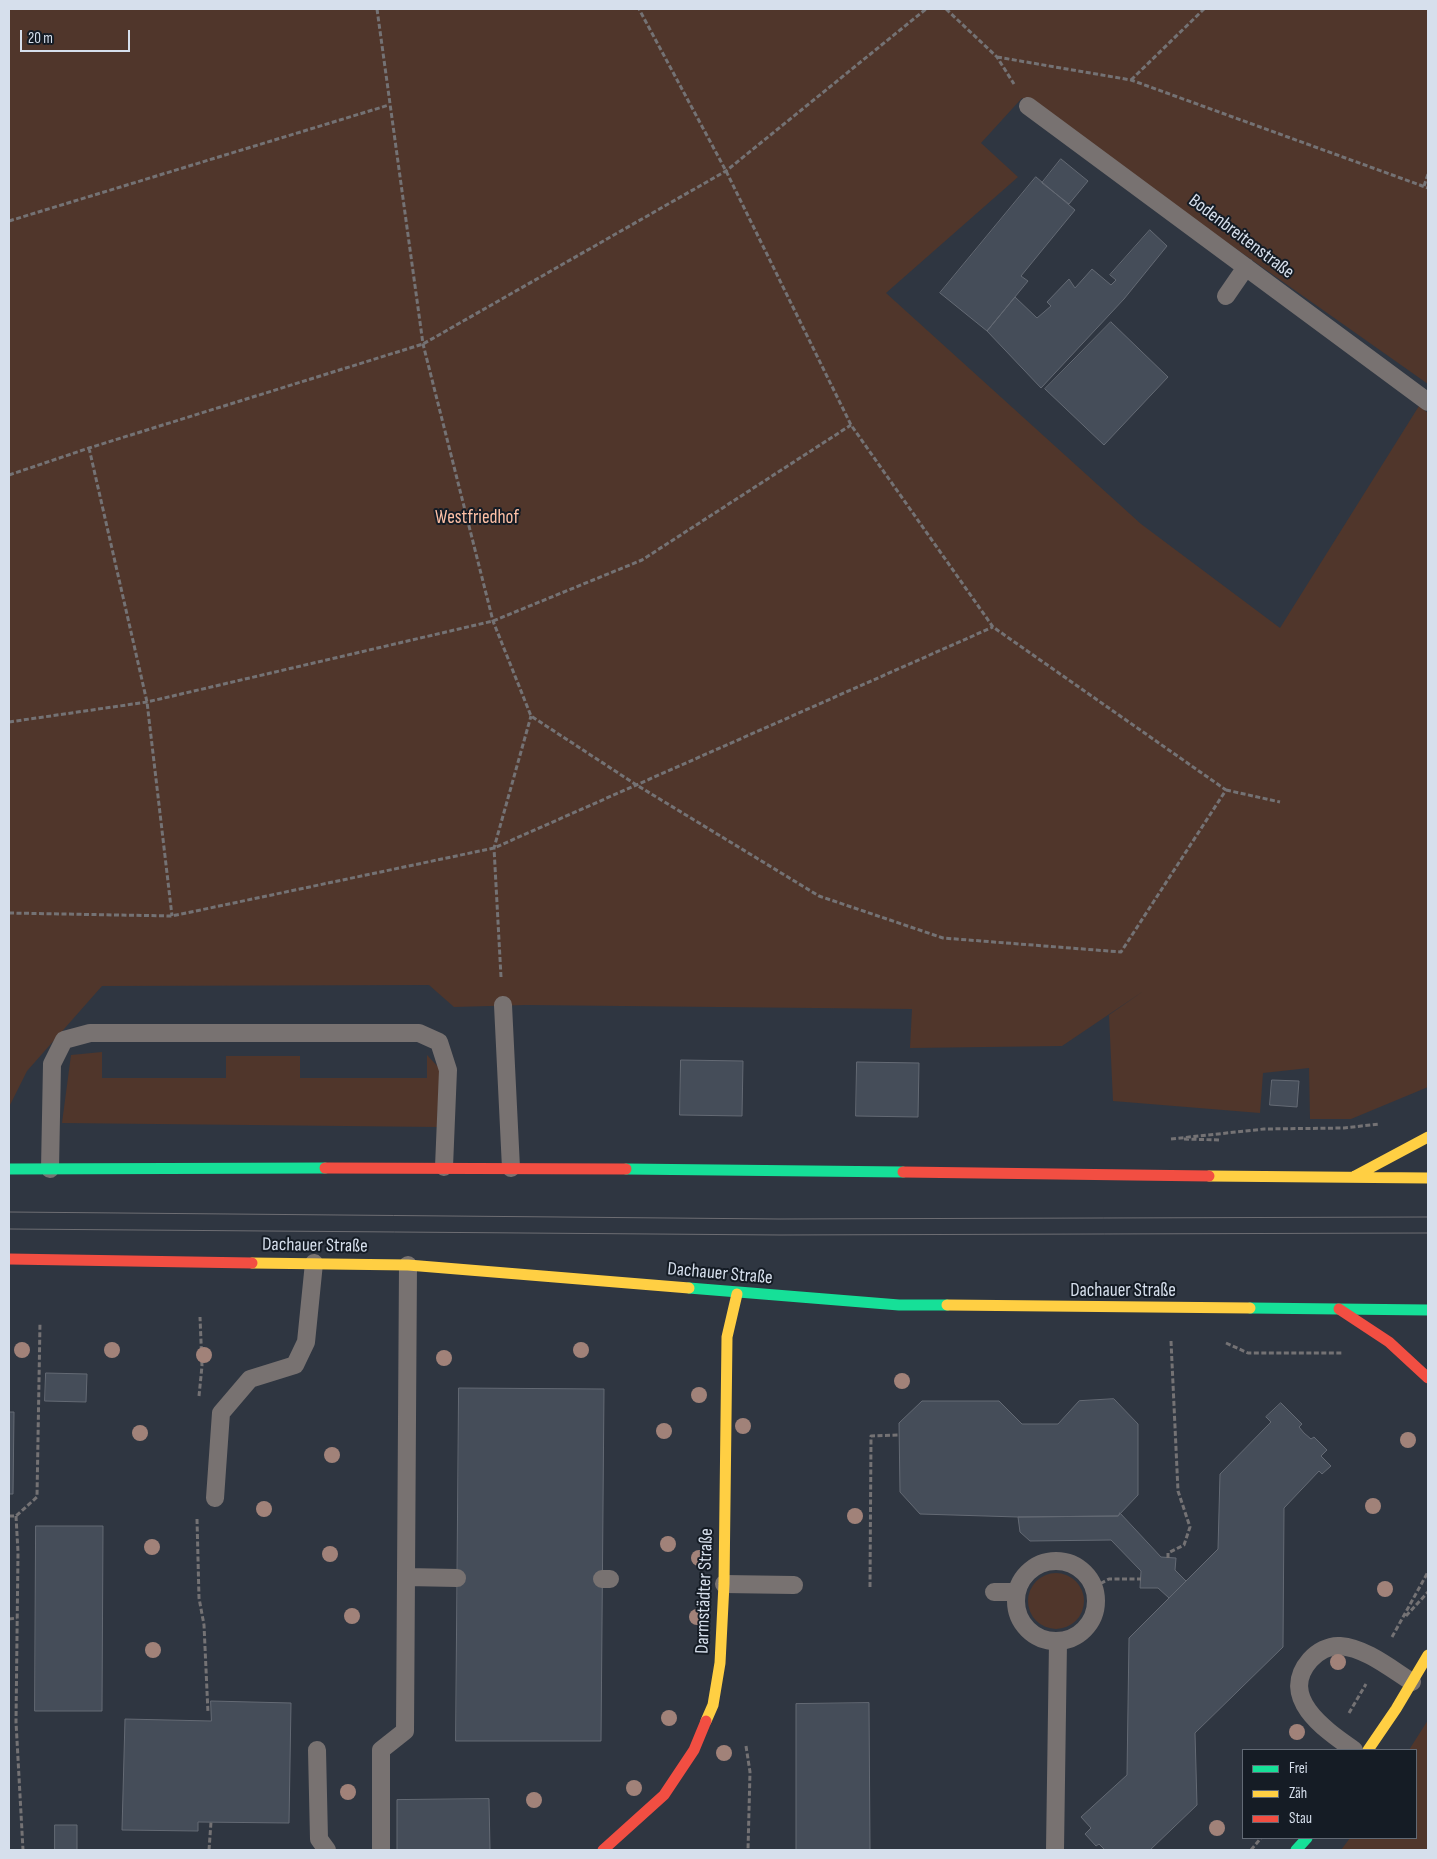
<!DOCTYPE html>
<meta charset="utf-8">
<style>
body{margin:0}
#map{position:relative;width:1437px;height:1859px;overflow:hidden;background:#2f3641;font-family:"Sofia Sans Condensed",sans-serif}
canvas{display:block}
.frame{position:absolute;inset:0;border:10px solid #d6dfec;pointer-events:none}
.legend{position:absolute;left:1242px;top:1749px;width:175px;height:90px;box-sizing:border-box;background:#151c25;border:1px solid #626a75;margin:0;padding:6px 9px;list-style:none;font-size:15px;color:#d6dfec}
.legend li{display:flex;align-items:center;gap:10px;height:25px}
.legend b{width:25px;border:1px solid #626a75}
.scale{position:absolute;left:20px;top:30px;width:110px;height:22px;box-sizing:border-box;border:2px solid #d6dfec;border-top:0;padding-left:6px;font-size:15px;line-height:18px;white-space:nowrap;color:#d6dfec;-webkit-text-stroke:4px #151c25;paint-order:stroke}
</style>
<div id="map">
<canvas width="1437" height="1859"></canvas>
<div class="frame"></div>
<ul class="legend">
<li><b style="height:6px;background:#16e098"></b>Frei</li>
<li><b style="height:6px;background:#ffcf43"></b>Zäh</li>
<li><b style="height:6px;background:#f24e42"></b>Stau</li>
</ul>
<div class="scale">20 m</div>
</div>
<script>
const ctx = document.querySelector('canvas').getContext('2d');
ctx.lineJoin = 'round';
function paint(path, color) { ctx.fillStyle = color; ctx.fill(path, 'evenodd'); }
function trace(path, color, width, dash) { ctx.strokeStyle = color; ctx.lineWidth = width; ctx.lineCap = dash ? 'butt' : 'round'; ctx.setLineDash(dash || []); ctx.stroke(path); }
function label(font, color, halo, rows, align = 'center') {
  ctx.font = font + ' "Sofia Sans Condensed",sans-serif'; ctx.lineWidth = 4; ctx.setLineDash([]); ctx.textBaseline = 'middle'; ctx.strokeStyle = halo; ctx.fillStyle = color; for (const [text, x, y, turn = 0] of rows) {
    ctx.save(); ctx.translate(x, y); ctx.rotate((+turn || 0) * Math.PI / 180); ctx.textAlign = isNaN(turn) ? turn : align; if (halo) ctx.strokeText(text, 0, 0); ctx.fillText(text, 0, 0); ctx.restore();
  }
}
const green = new Path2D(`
 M9 9H1428V384L1022 98 981 143 1018 177 886 293 1141 524 1280 628 1419 406 1428 413V1087L1351 1119H1310L1309 1068 1263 1073 1260 1113 1113 1101 1109 1015 1145 990 1062 1046 910 1048 912 1009 526 1005 454 1007 429 985 102 986 27 1071 9 1107Z
 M102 1052V1078H226V1056H300V1078H427V1055L440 1069 437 1127 62 1123 71 1055Z
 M1028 1601a28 28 0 1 1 56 0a28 28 0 1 1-56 0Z
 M1428 1720V1850H1341L1350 1838H1416V1750H1409Z`);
const building = new Path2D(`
 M1061 159 1088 181 1069 204 1042 183Z
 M1036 177 1075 210 1021 276 1028 281 987 331 940 293Z
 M1150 230 1167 246 1124 299 1041 388 987 331 1015 297 1037 318 1051 306 1047 302 1069 279 1075 288 1092 269 1111 285 1116 280 1110 275Z
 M1111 322 1168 377 1104 445 1045 389Z
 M681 1060 743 1061 742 1116 680 1115Z
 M857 1062 919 1063 918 1117 856 1116Z
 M1272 1080 1299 1081 1297 1107 1270 1105Z
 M46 1373 87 1374 86 1402 45 1401Z
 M459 1388 604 1389 601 1741H456Z
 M1114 1399 1138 1424V1495L1118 1516 1018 1517 920 1514 900 1492 899 1423 922 1401H999L1022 1424H1058L1079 1401Z
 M1281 1403 1302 1424 1299 1427 1304 1433 1311 1439 1314 1437 1327 1450 1321 1456 1331 1466 1322 1474 1319 1471 1284 1508 1283 1647 1195 1733 1197 1805 1150 1850H1105L1099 1844 1096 1846 1085 1834 1091 1828 1081 1817 1127 1775 1129 1638 1218 1549 1220 1474 1271 1422 1266 1417Z
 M9 1412H14L13 1494H9Z
 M1120 1513 1161 1557 1176 1558 1175 1570 1186 1581 1169 1598 1158 1588H1140L1141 1571 1111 1540 1030 1541 1020 1532 1018 1517 1118 1516Z
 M36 1526H103L102 1711H35Z
 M211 1701 291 1703 289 1823 198 1822V1831L122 1830 125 1719 211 1721Z
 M869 1703 870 1850H796V1704Z
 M489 1799 490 1850H397V1800Z
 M55 1825H77V1850H55Z`);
const path = new Path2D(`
 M377 9 423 344 493 621 531 716 635 784 819 896 943 938 1121 952 1226 790 993 627 851 425 726 171 639 9
 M946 9 997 57 1014 84
 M997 57 1131 80 1428 188
 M1131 80 1204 9
 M1424 186 1428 174
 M9 221 389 105
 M89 448 147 702 172 916
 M9 475 89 448 423 344 726 171 926 9
 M9 722 147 702 493 621 642 560 851 425
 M1226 790 1280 802
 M9 913 172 916 494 848 993 627
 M501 977 494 848 531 716
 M1171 1139 1264 1129 1344 1128 1379 1124
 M1184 1139 1220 1140
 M1226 1343 1248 1353H1343
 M199 1396 202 1366 200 1317
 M9 1516H16L37 1497 40 1323
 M16 1516 18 1552 16 1722 23 1850
 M197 1519 199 1598 204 1625 208 1713
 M1168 1558V1553L1184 1545 1190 1527 1178 1491 1171 1341
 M870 1587 871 1436 899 1435
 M1094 1587 1109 1579H1141
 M1406 1616 1428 1592
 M9 1619 17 1618
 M1392 1637 1428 1572
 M1349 1713 1366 1684
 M746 1746 750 1772 748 1850
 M209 1850 211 1822
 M1251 1850 1261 1838`);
const lane = new Path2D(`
 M1028 106 1428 402
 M1226 296 1246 267
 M503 1005 511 1168
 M50 1169 52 1064 64 1040 90 1033H419L439 1042 448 1070 444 1167
 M215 1498 221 1413 250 1379 295 1365 306 1342 314 1263
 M1016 1601a40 40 0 1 1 80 0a40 40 0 1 1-80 0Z
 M407 1577 457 1578
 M602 1579H610
 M724 1584 794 1585
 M994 1592H1016
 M317 1750 319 1839 327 1850
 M1354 1750C1327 1731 1277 1698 1310 1660 1317 1652 1329 1645 1340 1646 1366 1648 1391 1669 1412 1682
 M381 1850V1750L405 1731 408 1265
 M1055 1850 1058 1642`);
const fast = new Path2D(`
 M9 1169 325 1168
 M626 1169 903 1172
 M689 1288 899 1305H947
 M1250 1308 1428 1310
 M1296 1850 1307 1838`);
const slow = new Path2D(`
 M1209 1176 1428 1178
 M1355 1176 1428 1137
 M252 1263 408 1265 689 1288
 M947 1305 1250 1308
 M706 1721 713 1705 720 1663 724 1584 727 1337 737 1294
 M1368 1750 1396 1709 1428 1655`);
const jam = new Path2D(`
 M325 1168 626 1169
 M903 1172 1209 1176
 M9 1259 252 1263
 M1339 1309 1389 1342 1428 1378
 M603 1850 664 1795 694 1750 706 1721`);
const tram = new Path2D(`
 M9 1212 778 1219 1428 1217
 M9 1229 780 1235 1428 1233`);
const trees = [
 [22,1350],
 [112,1350],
 [581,1350],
 [204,1355],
 [444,1358],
 [902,1381],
 [699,1395],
 [743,1426],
 [664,1431],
 [140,1433],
 [1408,1440],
 [332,1455],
 [1373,1506],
 [264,1509],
 [855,1516],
 [668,1544],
 [152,1547],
 [330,1554],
 [699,1558],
 [1385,1589],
 [352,1616],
 [697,1617],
 [153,1650],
 [1338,1662],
 [669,1718],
 [1297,1732],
 [724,1753],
 [634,1788],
 [348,1792],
 [534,1800],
 [1217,1828]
];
const streetNames = [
 ["Bodenbreitenstraße",1241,237,37],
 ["Dachauer Straße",315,1246,1],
 ["Dachauer Straße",720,1274,5],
 ["Dachauer Straße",1123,1291],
 ["Darmstädter Straße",705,1591,-88]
];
const parkNames = [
 ["Westfriedhof",477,518]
];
paint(green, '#50362b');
paint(building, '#454d59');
trace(building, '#646a74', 1);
trace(path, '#747274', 3, [5, 2.5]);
trace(lane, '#787271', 18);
trace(fast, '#16e098', 11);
trace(slow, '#ffcf43', 11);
trace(jam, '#f24e42', 11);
trace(tram, '#6e6e73', 1);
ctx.fillStyle = '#a18279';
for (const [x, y] of trees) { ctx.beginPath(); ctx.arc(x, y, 8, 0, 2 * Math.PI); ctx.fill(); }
label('19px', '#d6dfec', '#151c25', streetNames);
label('19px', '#ffc1a6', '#151c25', parkNames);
</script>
